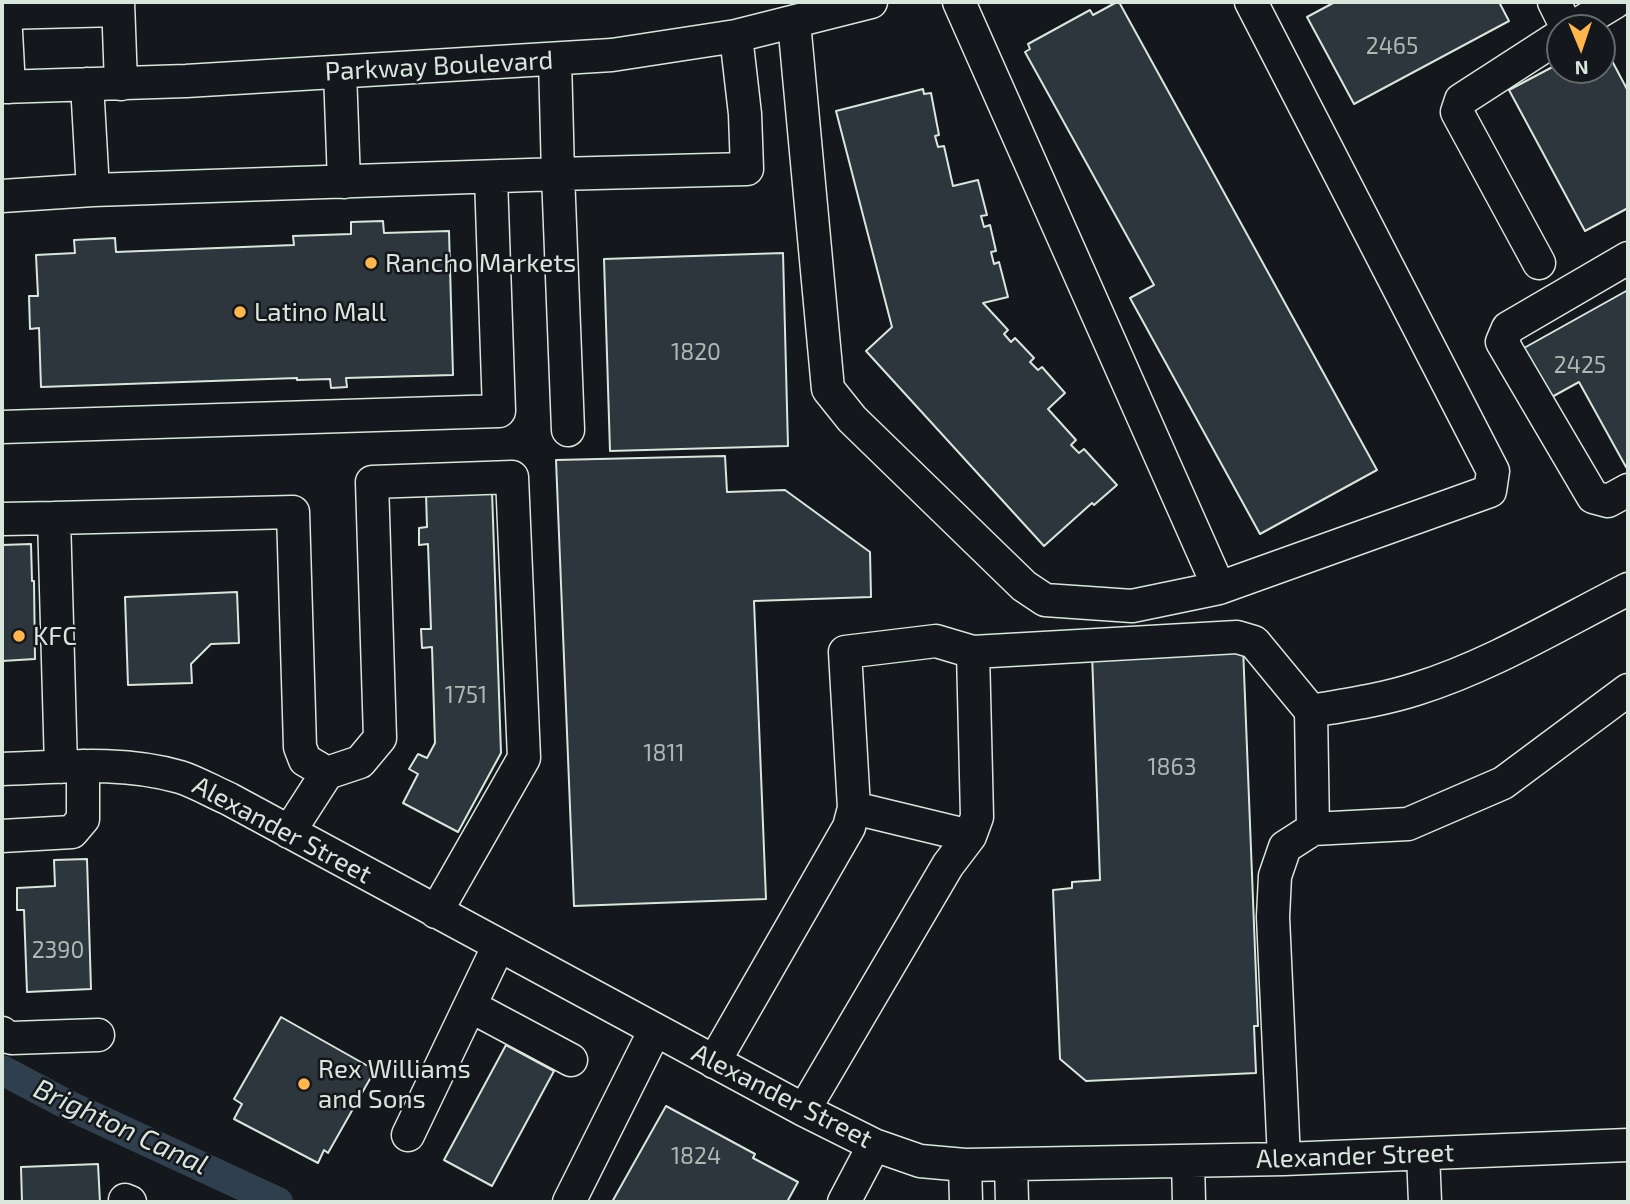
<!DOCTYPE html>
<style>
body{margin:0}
#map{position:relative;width:1630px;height:1204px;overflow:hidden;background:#14181c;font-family:"Exo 2",sans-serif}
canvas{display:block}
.frame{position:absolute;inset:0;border:4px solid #d8e6dc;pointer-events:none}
.north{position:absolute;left:1546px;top:14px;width:70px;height:70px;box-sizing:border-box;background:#14181c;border:2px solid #626a69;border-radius:50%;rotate:178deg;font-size:19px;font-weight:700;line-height:28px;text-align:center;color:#d8e6dc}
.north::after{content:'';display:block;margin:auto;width:24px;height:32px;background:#ffb74d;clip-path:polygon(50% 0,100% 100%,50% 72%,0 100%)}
</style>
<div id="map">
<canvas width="1630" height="1204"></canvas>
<div class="frame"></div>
<div class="north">N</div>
</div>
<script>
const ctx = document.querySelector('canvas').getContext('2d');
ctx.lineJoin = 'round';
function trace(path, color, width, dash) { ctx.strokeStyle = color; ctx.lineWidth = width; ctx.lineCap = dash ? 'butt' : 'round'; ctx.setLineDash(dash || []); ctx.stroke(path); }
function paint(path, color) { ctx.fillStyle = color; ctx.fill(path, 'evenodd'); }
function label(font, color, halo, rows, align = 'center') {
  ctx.font = font + ' "Exo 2",sans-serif'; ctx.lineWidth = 5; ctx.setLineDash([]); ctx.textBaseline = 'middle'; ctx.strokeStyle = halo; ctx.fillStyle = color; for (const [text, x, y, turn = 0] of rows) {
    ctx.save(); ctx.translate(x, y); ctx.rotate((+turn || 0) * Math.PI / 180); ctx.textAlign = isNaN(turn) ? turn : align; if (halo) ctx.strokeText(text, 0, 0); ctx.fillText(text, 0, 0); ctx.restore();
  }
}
const canal = new Path2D(`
 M2 1070 68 1105 278 1202`);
const building = new Path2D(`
 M1117 2H1119L1377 470 1260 534 1130 298 1154 285 1025 52 1030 49 1028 44 1090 10 1093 15Z
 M1335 2H1499L1509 21 1354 104 1307 17Z
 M1602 42 1628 91V208L1585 231 1509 90 1560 63V70H1602Z
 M923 89 924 94 931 93 939 135 935 136 938 147 944 146 953 186 978 180 987 215 981 216 984 227 990 225 996 251 991 252 994 264 999 262 1008 297 983 303 1008 330 1004 334 1011 342 1015 338 1034 358 1030 362 1038 370 1042 367 1065 393 1048 409 1076 440 1071 445 1079 453 1084 449 1117 485 1094 505 1092 503 1044 546 866 351 892 327 836 111Z
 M383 221 384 233 449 231 453 375 346 378 347 387 331 388 330 379 297 380V378L41 387 39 328 30 329 29 296H38L36 255 75 253 74 240 115 238 116 252 294 245 293 236 351 234V222Z
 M783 253 788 446 610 451 604 259Z
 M1628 290V466L1626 467 1579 382 1550 398 1524 348Z
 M725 456 727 492 785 490 870 552 871 597 754 601 766 899 574 906 556 460Z
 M492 491 501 753 458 832 403 803 418 774 409 769 418 754 427 758 435 743 432 647 422 648 421 629H431L428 544 419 545V528L427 527 426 493Z
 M31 544 32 581H34L35 659 2 661V545Z
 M237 592 239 643 211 644 191 664 192 683 128 685 125 597Z
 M1243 647 1258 1026H1254L1256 1073 1086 1081 1060 1059 1053 890 1072 888V882L1100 880 1092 653Z
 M87 859 91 989 27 992 24 910H17V888L55 886 54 860Z
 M281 1017 375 1070 328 1153 324 1150 318 1163 234 1119 242 1104 234 1099Z
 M506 1045 554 1071 492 1186 444 1160Z
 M666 1106 755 1154 753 1158 798 1182 787 1202H612Z
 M98 1164 100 1202H22L21 1167Z`);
const minor = new Path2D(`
 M118 2 121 84
 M959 2 1219 588
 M1554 2 1567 28
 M2 13 118 10
 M5 13 9 87
 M794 22 828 389 852 419 1024 586 1045 600 1132 606 1219 588 1490 491 1493 471 1251 2
 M1572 28 1615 2
 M340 72 344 182
 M87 84 93 190 558 174 555 60
 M2 87 186 81 612 55 736 36 871 2
 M2 196 93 190
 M1628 258 1508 328 1502 342 1593 497 1608 501 1628 490
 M1539 263 1457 112 1461 100 1560 36
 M2 427 499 411 491 178
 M568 430 558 174 747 169 745 114 736 36
 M54 518 293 512 300 747 305 760 327 773
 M2 519 54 518 61 767
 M1311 711 1313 829 1408 824 1503 783 1628 690
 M2 769C60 767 123 760 180 777 196 782 213 792 229 799L804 1110 874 1145 920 1161 965 1165 1284 1159 1628 1145
 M854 808 970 836
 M289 832 327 773 360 762 380 738 372 482 512 477 524 758 436 912
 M2 836 72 832 83 819V766
 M470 1006 571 1060
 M2 1033 4 1036 12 1038 98 1035
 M714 1062 849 827 854 808 845 652 936 641 973 652
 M804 1110 948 865 970 836 977 817 973 652 1237 637 1254 642 1311 711C1346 705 1382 700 1416 689 1490 666 1559 624 1628 589
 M408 1135 499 945
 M1423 1154 1425 1202
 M1284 1159 1273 917 1275 876 1285 847 1313 829
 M1188 1161 1189 1202
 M965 1165 966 1202
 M1011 1165 1012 1202
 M125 1202V1200L130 1202
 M569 1202 655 1030
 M844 1202 874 1145`);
const markers = [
 [371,263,7,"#ffb74d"],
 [240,312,7,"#ffb74d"],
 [19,636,7,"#ffb74d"],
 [304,1084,7,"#ffb74d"]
];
const numberNames = [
 ["2465",1392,46],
 ["1820",696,352],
 ["2425",1580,365],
 ["1751",466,695],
 ["1811",664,753],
 ["1863",1172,767],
 ["2390",58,950],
 ["1824",696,1156]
];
const streetNames = [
 ["Parkway Boulevard",439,66,-3],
 ["Alexander Street",282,830,28],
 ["Alexander Street",782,1096,27],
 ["Alexander Street",1355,1156,-2]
];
const poiNames = [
 ["Rancho Markets",385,263],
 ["Latino Mall",254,312],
 ["KFC",33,636],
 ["Rex Williams",318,1069],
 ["and Sons",318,1099]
];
const waterNames = [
 ["Brighton Canal",121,1127,25]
];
trace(canal, '#2f3f4d', 30);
paint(building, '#2c363c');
trace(building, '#d8e6dc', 2);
trace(minor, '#d8e6dc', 35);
trace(minor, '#14181c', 32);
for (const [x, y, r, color] of markers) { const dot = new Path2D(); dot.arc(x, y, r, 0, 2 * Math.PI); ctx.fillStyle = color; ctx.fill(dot); trace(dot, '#14181c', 2.5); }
label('23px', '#adbab4', null, numberNames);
label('26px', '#d8e6dc', '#14181c', streetNames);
label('26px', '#d8e6dc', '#14181c', poiNames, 'left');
label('italic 28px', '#d8e6dc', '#14181c', waterNames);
</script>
